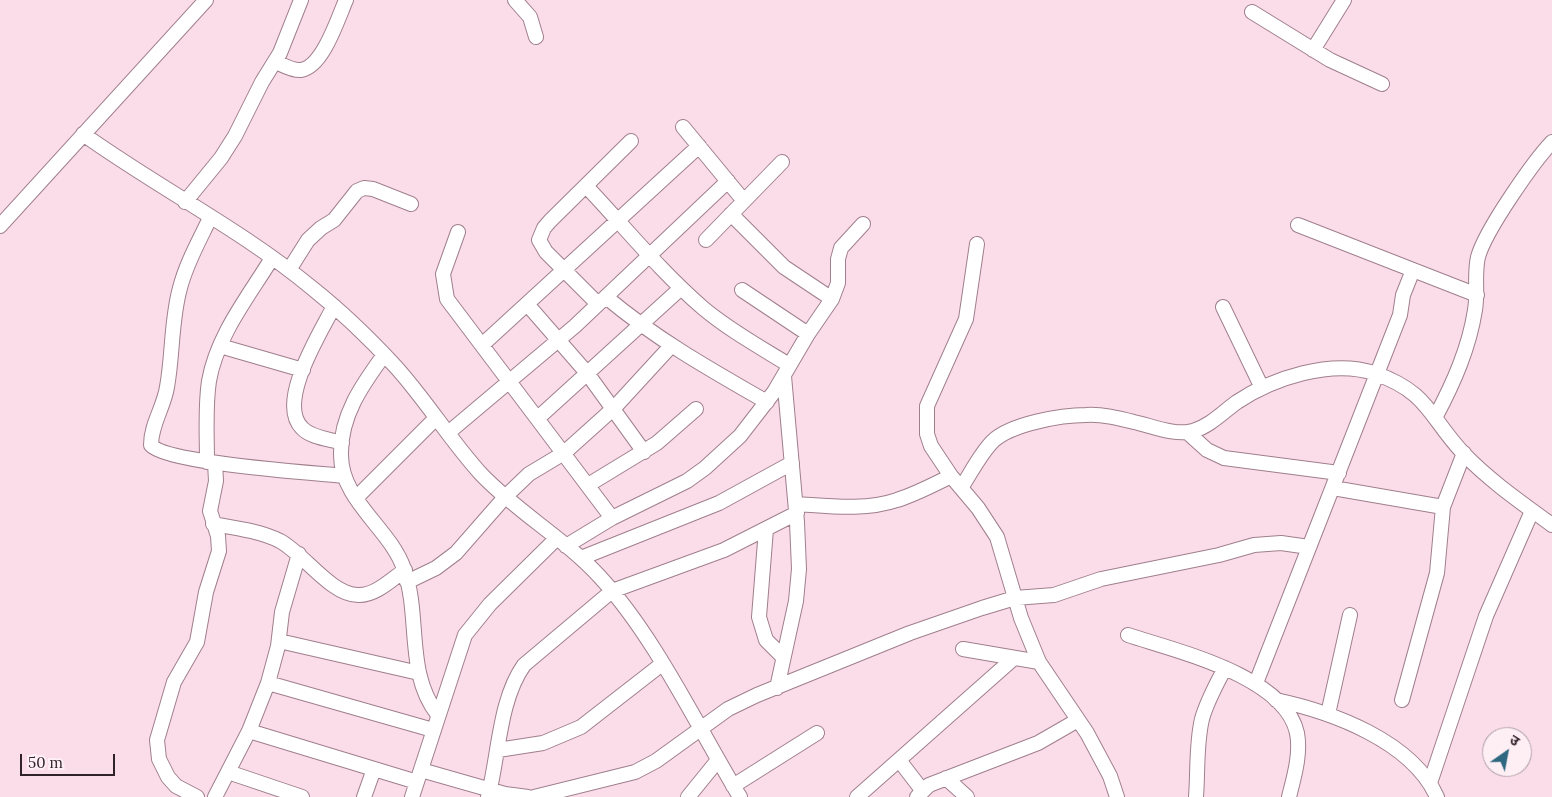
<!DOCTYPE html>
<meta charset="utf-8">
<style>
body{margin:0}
#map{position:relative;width:1552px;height:797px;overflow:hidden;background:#fbdde9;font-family:Lora,"Noto Sans Devanagari",serif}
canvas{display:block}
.north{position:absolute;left:1482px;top:727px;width:50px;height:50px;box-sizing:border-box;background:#feeff5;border:1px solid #ab9da3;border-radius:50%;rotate:33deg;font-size:14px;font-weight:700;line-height:20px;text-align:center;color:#2f2228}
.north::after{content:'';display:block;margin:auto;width:18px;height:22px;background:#2e6780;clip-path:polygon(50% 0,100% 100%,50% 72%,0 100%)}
.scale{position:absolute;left:20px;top:754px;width:95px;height:22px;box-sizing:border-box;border:2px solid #2f2228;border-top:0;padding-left:6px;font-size:15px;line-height:18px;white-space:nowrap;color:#2f2228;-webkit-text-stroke:4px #feeff5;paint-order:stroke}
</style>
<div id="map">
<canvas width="1552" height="797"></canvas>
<div class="north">उ</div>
<div class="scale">50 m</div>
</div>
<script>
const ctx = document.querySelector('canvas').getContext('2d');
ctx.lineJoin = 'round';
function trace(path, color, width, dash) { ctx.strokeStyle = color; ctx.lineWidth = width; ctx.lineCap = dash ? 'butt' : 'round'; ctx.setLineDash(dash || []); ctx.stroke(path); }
const minor = new Path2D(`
 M515 0 530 17 536 37
 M1252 12 1330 60 1382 84
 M1313 50 1344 0
 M276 62C283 65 293 71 301 70 323 67 338 18 346 0
 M683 127 744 201
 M83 134C157 187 242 230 312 288 341 311 369 338 395 366 426 400 450 440 481 474 517 512 564 538 600 577 656 638 697 726 740 797
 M586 186C624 226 660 271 703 308 729 330 760 347 789 365
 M185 202 221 158 235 136 262 82 280 53 301 0
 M731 214 784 267 832 299
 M210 218C199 241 186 264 180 288 171 320 173 354 167 387 164 407 151 424 151 445 165 463 314 473 344 476
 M1298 225 1477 295
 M0 226 206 0
 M458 232 443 274 447 299 612 518
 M706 240 782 162
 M977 244 966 319 927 406V434L931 446 951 476 978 508 997 537 1021 618 1039 662 1087 733 1110 776 1117 797
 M289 270 308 240 321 228 334 220 357 191 364 188 373 189 411 204
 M742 290 808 334
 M606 297C656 339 711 370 767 402
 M527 304 587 373 644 452
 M598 304 546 252 539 240 544 228 550 221 631 141
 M334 306C321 332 276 402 302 428 311 438 330 439 342 443
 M1223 307 1262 388
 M482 345 699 146
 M220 346 303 370
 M384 355C362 385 340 416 341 455 341 501 390 528 404 569 421 617 405 673 438 715
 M1436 416C1454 382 1469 348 1475 310 1478 292 1474 274 1478 257 1485 231 1533 162 1552 142
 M538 418 681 288
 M1187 432 1207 450 1224 458 1339 473
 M448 433 575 326 728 181
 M207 462C207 435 205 407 209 381 217 335 249 296 272 258
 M588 485 657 443 696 409
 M961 488C971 473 980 454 993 441 1011 424 1061 415 1086 415 1102 414 1118 418 1134 422 1152 426 1175 436 1193 431 1210 426 1223 412 1237 402 1273 378 1331 359 1374 373 1429 392 1429 417 1464 454 1490 481 1522 503 1552 525
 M1333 488 1443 507
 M356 498 436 418
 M796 504C829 506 865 511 897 500 916 494 933 485 951 476
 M213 524C236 528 260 531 280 541 304 554 331 595 358 595 375 596 392 579 405 570
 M766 529 759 617 766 640 783 657
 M566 546 612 518 687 481 705 468 740 436 774 392 808 334 832 299 838 283V259L841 248 863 224
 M581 558 719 503 792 463
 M407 582 436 568 456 553 505 497 529 474 564 453 614 408 671 346
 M1128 635C1176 651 1285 676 1297 733 1301 754 1294 777 1289 797
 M279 641 419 673
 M963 649 1039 662
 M268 683 433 730
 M1256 683 1400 315 1403 295 1413 270
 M777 688 796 601 799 569 797 522 784 376
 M1276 700C1332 712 1412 741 1437 797
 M1402 700 1437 573 1443 507 1464 453
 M1328 714 1350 615
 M249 731 417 782
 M498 750 543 743 581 727 662 664
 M899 760 922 790
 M421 770 505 794 528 797
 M228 772 302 797
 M946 778 967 797
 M1430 783 1486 616 1532 511
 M733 786 817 733
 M197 797 176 786 168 777 159 759 157 740 174 682 197 642 206 592 219 551 218 536 210 511 216 481 215 463
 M215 797 249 731 268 683 278 646 282 612 299 554
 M364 797 374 769
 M412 797 465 635 490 604 557 538
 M488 797C499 755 499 700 524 665L612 591 724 550 797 513
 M534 797 635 772 656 761 728 709 757 695 910 633 982 608 1015 598 1054 595 1101 579 1219 555 1254 545 1281 543 1309 547
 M688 797 718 760
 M857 797 1014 658
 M917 797 929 785 1038 743 1078 720
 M1196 797C1198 771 1196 744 1202 719 1207 701 1216 685 1225 668`);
trace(minor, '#a07f8d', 16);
trace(minor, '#fff', 14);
</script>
